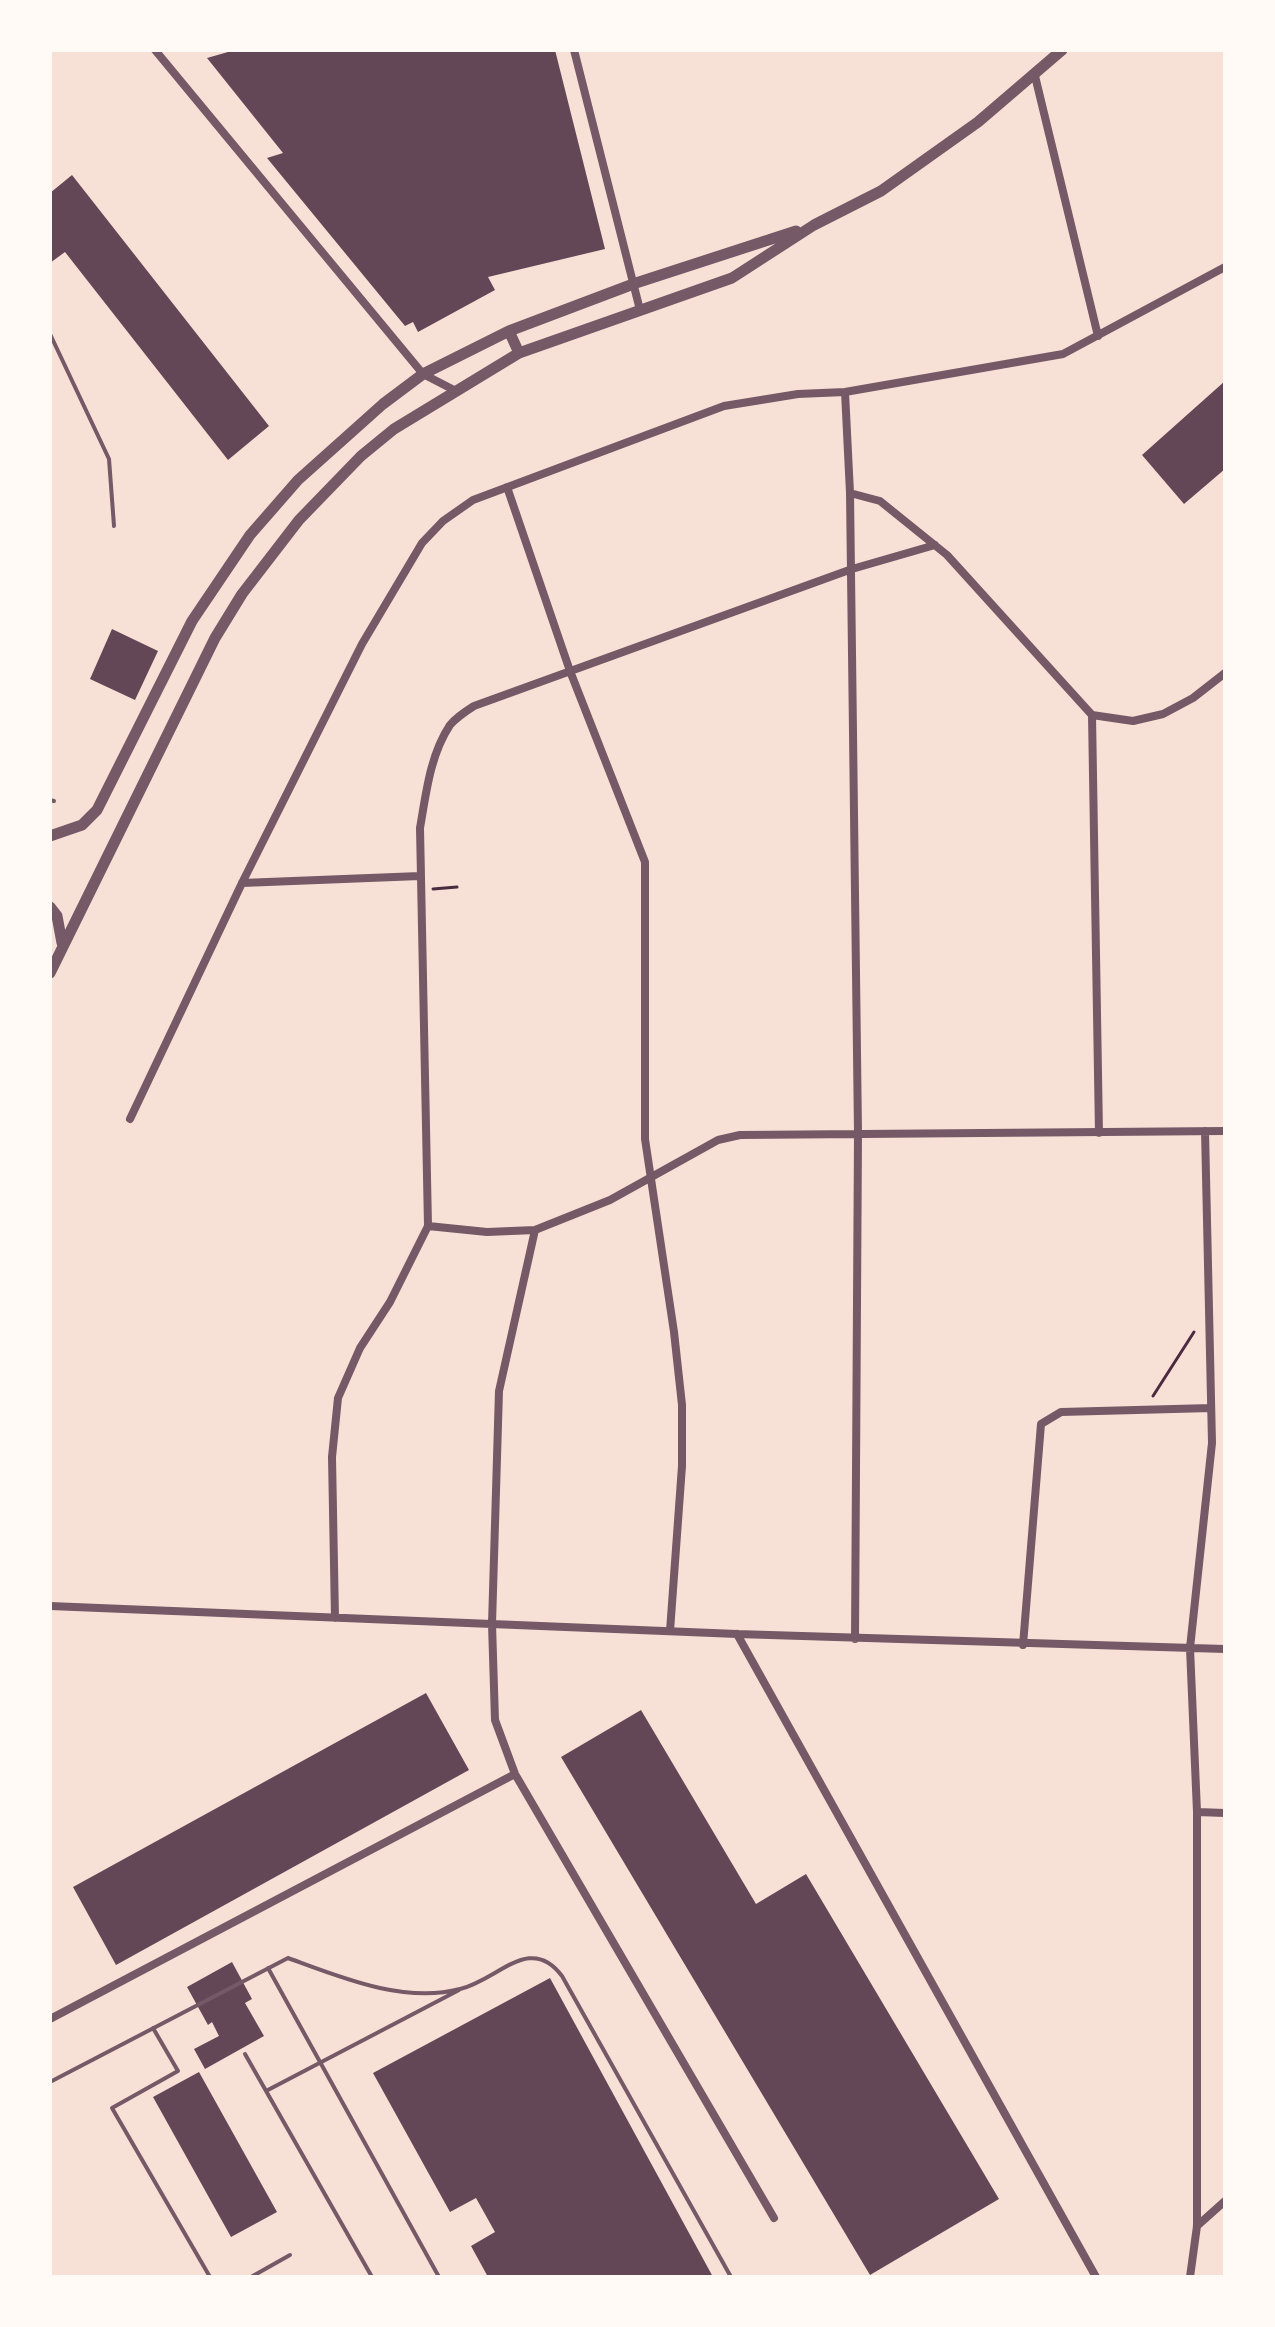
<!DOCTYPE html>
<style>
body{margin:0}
#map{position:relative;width:1275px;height:2327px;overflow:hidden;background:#f7e1d7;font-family:Montserrat,sans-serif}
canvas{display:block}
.frame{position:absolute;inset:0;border:52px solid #fffaf5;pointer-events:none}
</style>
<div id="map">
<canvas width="1275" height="2327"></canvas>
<div class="frame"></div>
</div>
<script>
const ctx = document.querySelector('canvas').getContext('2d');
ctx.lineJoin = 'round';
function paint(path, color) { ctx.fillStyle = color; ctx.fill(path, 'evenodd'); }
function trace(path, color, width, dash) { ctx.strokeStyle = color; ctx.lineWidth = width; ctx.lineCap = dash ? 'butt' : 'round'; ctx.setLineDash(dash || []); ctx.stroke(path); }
const building = new Path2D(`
 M235 50H555L605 249 488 277 495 290 418 332 413 322 405 326 267 158 283 153 207 58Z
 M72 175 269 426 228 460 65 252 50 263V193Z
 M1225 381V469L1184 504 1142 455Z
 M112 629 158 651 135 700 90 679Z
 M426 1693 469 1770 116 1965 73 1887Z
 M641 1710 756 1904 806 1874 999 2199 870 2275 561 1757Z
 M232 1962 252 1999 245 2003 264 2036 205 2069 194 2049 219 2036 212 2022 208 2025 187 1987Z
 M550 1978 713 2277H488L471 2246 495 2232 476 2198 450 2212 373 2073Z
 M199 2072 277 2212 231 2237 153 2097Z`);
const path = new Path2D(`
 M433 889 457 887
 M1153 1396 1194 1332`);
const service = new Path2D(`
 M50 334 109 459 114 526
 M50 800 54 801
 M268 1968 439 2277
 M153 2028 178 2071 112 2108 210 2277
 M245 2054 372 2277
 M50 2082 288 1958C340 1977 404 2004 460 1989 498 1980 530 1933 562 1976L731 2277
 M266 2091 459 1990
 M251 2277 290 2255`);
const minor = new Path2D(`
 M155 50 423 374 456 391
 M574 50 640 310
 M1035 76 1098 336
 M845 392 850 493 858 1133 855 1639
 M507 487 570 671 645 862V1139L674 1332 682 1405V1466L670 1631
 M850 493 880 501 947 555 1092 715 1133 721 1163 714 1193 698 1225 673
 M1092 715 1099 1133
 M242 883 420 876
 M130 1119 242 883 362 644 422 543 443 521 473 500 724 406 798 394 845 392 1063 354 1225 267
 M428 1226 487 1232 535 1230 610 1200 718 1140 740 1135 1225 1131
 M535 1230 499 1391 492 1624 495 1720 515 1774 774 2218
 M50 1606 737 1634 1225 1649
 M335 1618 332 1457 338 1398 360 1348 390 1302 428 1226 420 828C426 794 430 755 450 725 456 718 466 711 474 706L852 569 935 545
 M737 1634 1096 2277
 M1023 1645 1041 1424 1061 1412 1211 1408
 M1197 1812 1225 1813
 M50 2019 515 1774
 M1197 2226 1225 2201
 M1190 2277 1197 2226V1812L1190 1648 1212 1443 1205 1131`);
const tertiary = new Path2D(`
 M509 331 519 353
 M50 836 82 825 97 810 192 621 250 535 298 480 383 404 423 374 509 331 636 283 796 231
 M50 907 57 916 62 943
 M50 973 215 638 242 594 299 520 361 456 394 429 519 353 732 278 814 225 881 191 978 122 1062 50`);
paint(building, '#644757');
trace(path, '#4a2c40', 3);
trace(service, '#755966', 4);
trace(minor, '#755966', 8);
trace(tertiary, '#755966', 11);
</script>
